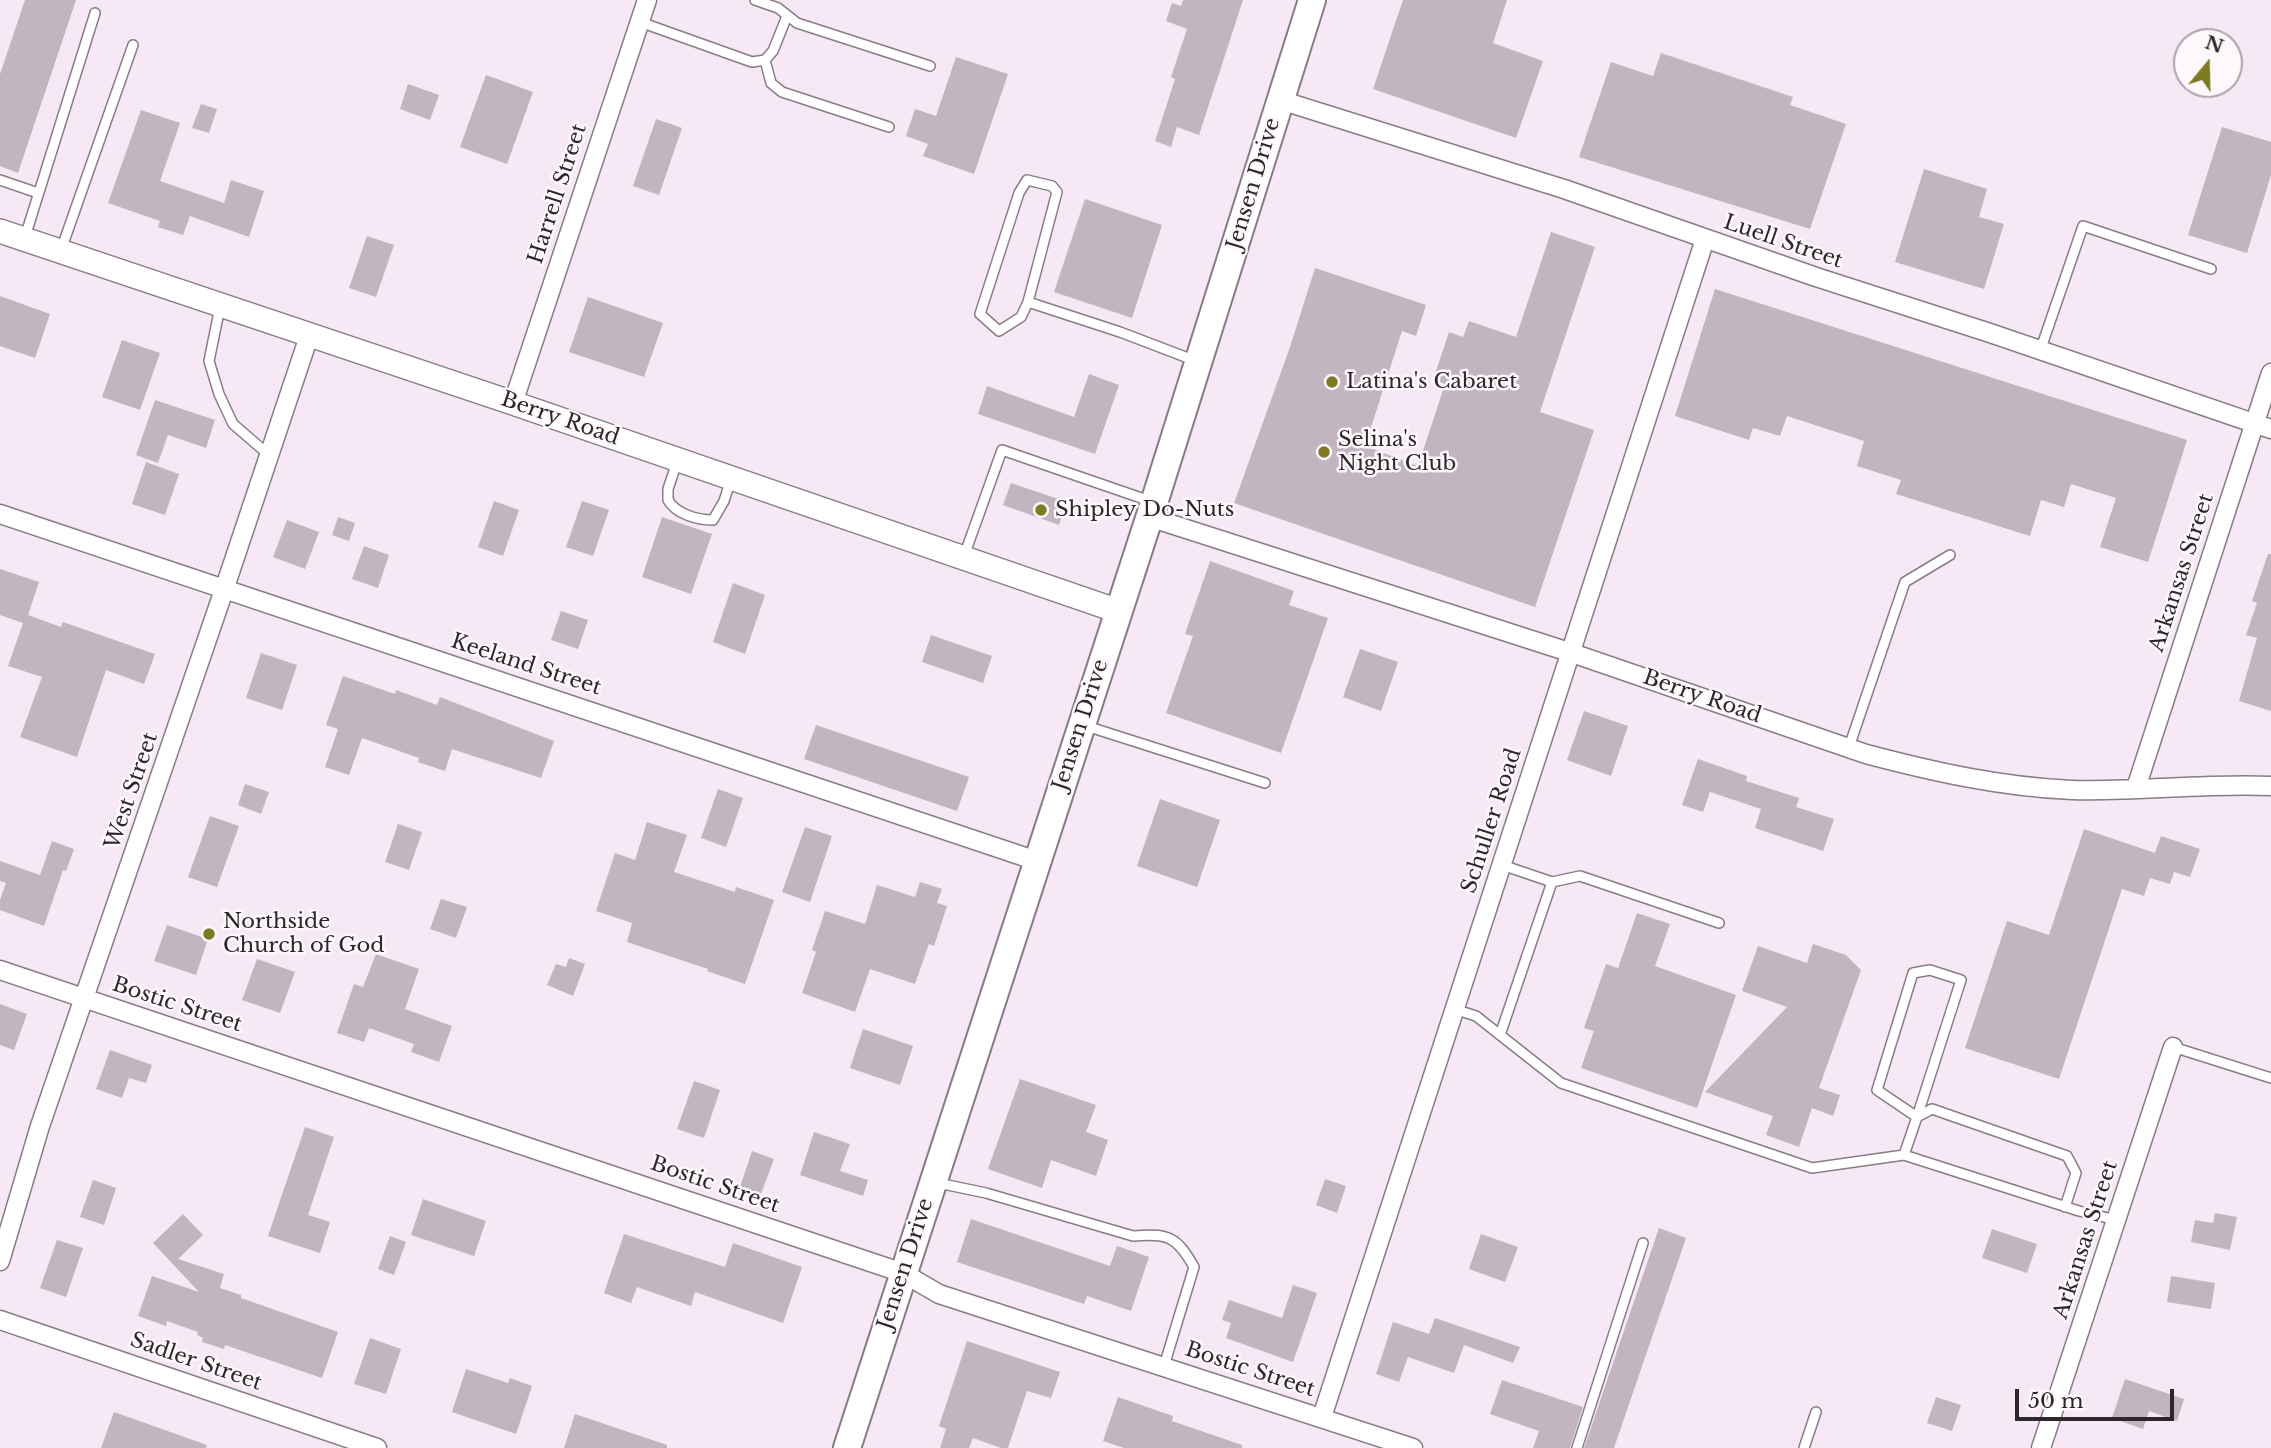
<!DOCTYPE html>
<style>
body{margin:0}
#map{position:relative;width:2271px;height:1448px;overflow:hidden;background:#f6e8f4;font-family:"Libre Baskerville",serif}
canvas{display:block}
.north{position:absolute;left:2173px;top:28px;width:70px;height:70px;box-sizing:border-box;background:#fef8fd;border:2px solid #aaa4a9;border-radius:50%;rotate:19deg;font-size:19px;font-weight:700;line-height:28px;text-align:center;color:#2c272b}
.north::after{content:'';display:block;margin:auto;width:24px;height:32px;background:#7d7a21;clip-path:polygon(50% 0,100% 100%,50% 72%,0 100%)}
.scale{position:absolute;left:2015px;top:1389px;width:159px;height:32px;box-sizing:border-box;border:4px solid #2c272b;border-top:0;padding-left:9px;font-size:21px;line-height:24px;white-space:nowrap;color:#2c272b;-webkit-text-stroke:5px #fef8fd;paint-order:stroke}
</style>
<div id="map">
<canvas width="2271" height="1448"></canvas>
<div class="north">N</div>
<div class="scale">50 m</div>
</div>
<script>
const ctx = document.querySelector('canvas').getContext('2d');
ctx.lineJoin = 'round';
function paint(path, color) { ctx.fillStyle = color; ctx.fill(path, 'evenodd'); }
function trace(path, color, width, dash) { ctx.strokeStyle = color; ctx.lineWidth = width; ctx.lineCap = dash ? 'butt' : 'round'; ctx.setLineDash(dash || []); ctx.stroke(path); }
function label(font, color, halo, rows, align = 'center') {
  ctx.font = font + ' "Libre Baskerville",serif'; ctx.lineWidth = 5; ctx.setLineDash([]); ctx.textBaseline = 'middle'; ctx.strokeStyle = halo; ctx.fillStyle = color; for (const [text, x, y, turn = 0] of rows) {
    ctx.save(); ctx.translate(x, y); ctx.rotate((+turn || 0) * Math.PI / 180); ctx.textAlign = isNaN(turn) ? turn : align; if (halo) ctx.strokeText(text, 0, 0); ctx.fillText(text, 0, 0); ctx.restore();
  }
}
const building = new Path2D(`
 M25 0H76L18 173 0 166V74Z
 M1183 0H1243L1199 135 1177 127 1171 147 1155 141 1175 79 1171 77 1187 29 1166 21 1172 3 1181 6Z
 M1403 0H1507L1493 43 1543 61 1516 138 1373 89Z
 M1661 53 1793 97 1790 105 1846 124 1810 229 1579 157 1611 62 1653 76Z
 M956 57 1008 74 974 174 923 156 928 144 906 136 915 109 936 116Z
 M486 75 533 92 507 164 460 147Z
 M408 84 439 95 430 120 400 109Z
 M201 104 217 109 209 133 192 128Z
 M141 110 180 123 160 181 224 203 231 180 264 191 249 237 190 216 183 235 158 227 160 221 108 203Z
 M656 119 682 128 659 195 633 186Z
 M2222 127 2271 142V175L2247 253 2188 235Z
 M1924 169 1987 189 1979 217 2004 224 1984 289 1895 262Z
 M1085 199 1162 225 1132 318 1054 292Z
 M1551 232 1595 247 1540 412 1594 430 1535 607 1234 503 1290 347 1315 268 1426 305 1416 336 1402 331 1365 446 1418 466 1445 384 1433 380 1449 332 1463 337 1469 321 1516 337Z
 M367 236 394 245 376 297 349 288Z
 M1715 289 2187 440 2148 562 2100 547 2116 498 2071 484 2064 507 2041 500 2030 536 1896 494 1901 480 1857 466 1864 441 1787 416 1780 436 1753 428 1749 440 1675 416Z
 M0 296 50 314 35 358 0 346Z
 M588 297 663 323 644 377 569 352Z
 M122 340 160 353 140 410 102 397Z
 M1089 374 1119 385 1095 454 978 414 987 386 1074 417Z
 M155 400 215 420 206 448 168 435 158 463 136 455Z
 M146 462 179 474 165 515 132 504Z
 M1011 483 1067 502 1059 525 1003 505Z
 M494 501 519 510 503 556 478 547Z
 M582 501 609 510 593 556 566 547Z
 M338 517 355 523 349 541 332 535Z
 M662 517 712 534 691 594 642 577Z
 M287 520 319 532 305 569 273 557Z
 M364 546 389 555 378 588 352 579Z
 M2268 554H2271V711L2239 701 2257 638 2246 635 2257 603 2252 601Z
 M1210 561 1294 591 1289 605 1328 618 1281 753 1166 713 1193 636 1185 634Z
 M0 569 39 582 28 615 61 627 63 622 155 654 144 684 106 670 77 757 20 737 42 677 8 666 23 623 0 615Z
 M733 583 765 595 745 654 713 642Z
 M561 611 588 620 578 649 551 640Z
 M931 635 992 656 983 683 922 662Z
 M1360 649 1398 662 1381 711 1343 697Z
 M261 653 297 665 282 710 246 698Z
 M343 676 395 694 396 690 437 705 440 697 554 741 541 778 452 749 445 771 418 762 419 758 362 738 349 775 325 767 338 729 326 725Z
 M1584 711 1628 726 1611 776 1567 760Z
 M816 725 969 777 957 811 804 759Z
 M1698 759 1747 776 1746 781 1799 798 1796 807 1834 819 1823 851 1755 828 1761 809 1710 792 1703 812 1682 805Z
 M245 784 269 792 261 814 238 805Z
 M718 789 743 798 726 847 701 838Z
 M1160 799 1220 820 1197 887 1137 866Z
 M210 816 239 826 217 887 188 877Z
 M647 822 687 835 674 872 735 892 736 887 774 900 745 984 707 971 708 969 627 942 632 923 596 911 615 853 635 860Z
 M398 824 422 832 409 870 385 862Z
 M805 827 832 836 810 902 782 892Z
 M2084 829 2155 853 2161 836 2200 849 2190 877 2174 872 2170 884 2150 878 2144 896 2122 889 2059 1079 1965 1048 2007 921 2049 935Z
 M52 841 74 849 66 871 63 870 44 926 0 910V900L6 883 0 881V861L40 875Z
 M920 882 942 889 937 903 947 906 934 946 929 944 915 984 870 969 855 1012 802 993 816 952 812 950 825 911 865 924 877 885 915 897Z
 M441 899 467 907 456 938 430 929Z
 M1637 913 1670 924 1655 966 1736 995 1697 1108 1581 1068 1594 1031 1584 1028 1606 964 1618 968Z
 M167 925 208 939 196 975 154 961Z
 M1813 944 1846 955 1861 970 1819 1088 1840 1095 1833 1116 1812 1108 1799 1147 1766 1135 1773 1116 1705 1092 1787 1007 1742 991 1758 946 1807 963Z
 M376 954 419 969 405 1009 452 1026 439 1062 411 1052 414 1044 369 1028 364 1042 337 1033 354 984 363 987Z
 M569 958 585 964 573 996 547 985 556 964 566 967Z
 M257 959 295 972 280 1013 242 1000Z
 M0 1004 27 1014 14 1050 0 1045Z
 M863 1029 913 1046 900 1085 850 1068Z
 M110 1050 152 1065 146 1083 129 1078 122 1098 96 1089Z
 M1020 1079 1096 1105 1086 1132 1108 1140 1096 1176 1051 1160 1042 1188 988 1169Z
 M694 1081 720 1090 704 1138 677 1129Z
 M305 1127 334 1137 308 1215 330 1222 320 1253 268 1236Z
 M814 1132 850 1144 840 1171 868 1180 863 1196 800 1175Z
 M752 1151 774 1159 761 1194 740 1187Z
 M1325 1179 1346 1186 1337 1213 1316 1205Z
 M93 1180 116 1188 104 1225 80 1217Z
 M423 1199 486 1221 474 1256 411 1235Z
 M2215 1213 2237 1217 2230 1250 2191 1242 2195 1220 2213 1223Z
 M183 1214 203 1235 178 1259 224 1274 220 1288 241 1295V1298L338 1332 322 1378 225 1345 224 1349 202 1342 203 1338 197 1335 198 1332 167 1321 166 1326 138 1316 152 1276 199 1292 153 1243Z
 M971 1219 1110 1266 1117 1246 1149 1257 1131 1311 1087 1296 1084 1304 957 1262Z
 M1659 1228 1686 1238 1614 1448H1584Z
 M1992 1229 2037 1244 2027 1273 1982 1258Z
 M624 1234 725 1267 733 1243 802 1267 783 1323 695 1292 691 1306 637 1287 631 1303 604 1293Z
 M1481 1234 1518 1247 1505 1282 1469 1269Z
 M390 1236 406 1242 394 1275 378 1269Z
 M57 1240 83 1248 66 1297 40 1288Z
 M2171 1276 2215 1283 2211 1309 2167 1302Z
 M1293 1285 1317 1293 1293 1362 1226 1338 1231 1323 1222 1320 1229 1300 1282 1318Z
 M1435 1318 1520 1347 1513 1363 1464 1345 1454 1373 1408 1357 1399 1382 1376 1374 1393 1322 1429 1334Z
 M370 1338 401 1349 386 1394 354 1384Z
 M967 1341 1060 1372 1051 1398 1027 1391 1008 1448H1001L973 1438 969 1448H940L946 1429 939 1426Z
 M466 1369 508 1383 510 1378 532 1386 516 1434 452 1412Z
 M2125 1379 2184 1399 2177 1421 2149 1411 2143 1429 2112 1418Z
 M1502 1380 1583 1407 1570 1448H1533L1539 1431 1490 1414Z
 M1118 1397 1173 1416 1172 1421 1242 1445V1448H1124L1103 1441Z
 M1936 1397 1961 1405 1952 1431 1927 1423Z
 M114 1412 207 1445 206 1448H101Z
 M575 1414 667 1445V1448H564Z`);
const service = new Path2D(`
 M755 0 778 8 797 23 930 66
 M640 22 752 62 765 60 773 51 787 16
 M765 60 771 83 782 92 889 127
 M0 180 38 193
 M25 237 95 13
 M61 250 133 45
 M1028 302 1021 317 999 331 980 314 1019 193 1027 180 1052 186 1057 192 1028 302 1120 332 1196 361
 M220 307 209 361 219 394 233 424 269 455
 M2040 351 2083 226 2211 269
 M677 462 668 489V500C676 514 697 520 713 520L724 501 731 479
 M964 556 1002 450 1150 501
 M1083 725 1265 783
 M1849 747 1905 582 1950 555
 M1502 865 1552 882 1580 876 1719 923
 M1930 970 1961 980 1917 1117 1877 1090 1913 973Z
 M1454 1009 1476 1016 1561 1083 1812 1168 1904 1155 2079 1211 2116 1220
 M1500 1035 1552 882
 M2173 1047 2271 1078
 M1904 1155 1917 1117 1932 1109 2067 1156 2076 1173 2065 1207
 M938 1183 986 1193 1133 1236C1169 1233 1177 1237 1194 1267L1164 1366
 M1577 1448 1643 1243
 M1804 1448 1816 1412`);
const minor = new Path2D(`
 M1280 100 1564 189 1816 277 1990 333 2271 429
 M513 403 647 0
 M0 514 1037 861
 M1149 517 1572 653 1866 754C1934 772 2002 787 2072 790 2138 792 2205 783 2271 786
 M2136 788 2271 373
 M0 970 903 1273 939 1294 1413 1448
 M0 1261 40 1126 224 590 309 336
 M0 1320 377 1448
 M1322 1417 1705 239
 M2041 1448 2173 1047`);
const tertiary = new Path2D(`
 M0 231 513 403 1118 611`);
const secondary = new Path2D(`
 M847 1448 1154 503 1312 0`);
const markers = [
 [1332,382,7,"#7d7a21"],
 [1324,452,7,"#7d7a21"],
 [1041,510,7,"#7d7a21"],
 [209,934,7,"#7d7a21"]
];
const streetNames = [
 ["Jensen Drive",1254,184,-73],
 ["Harrell Street",558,194,-72],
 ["Luell Street",1783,242,19],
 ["Berry Road",560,419,19],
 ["Arkansas Street",2182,573,-72],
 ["Keeland Street",526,665,18],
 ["Berry Road",1702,697,19],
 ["Jensen Drive",1081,725,-72],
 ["West Street",132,791,-71],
 ["Schuller Road",1492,821,-72],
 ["Bostic Street",177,1005,18],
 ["Bostic Street",715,1185,19],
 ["Arkansas Street",2086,1240,-72],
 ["Jensen Drive",906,1264,-72],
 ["Sadler Street",196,1362,19],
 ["Bostic Street",1250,1370,18]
];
const poiNames = [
 ["Latina's Cabaret",1346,382],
 ["Selina's",1338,440],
 ["Night Club",1338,464],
 ["Shipley Do-Nuts",1055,510],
 ["Northside",223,922],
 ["Church of God",223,946]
];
paint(building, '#c2b5c0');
trace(service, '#887c87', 12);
trace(minor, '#887c87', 21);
trace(tertiary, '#887c87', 26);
trace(secondary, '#887c87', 30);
trace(service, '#fff', 9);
trace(minor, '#fff', 18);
trace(tertiary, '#fff', 23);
trace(secondary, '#fff', 26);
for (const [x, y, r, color] of markers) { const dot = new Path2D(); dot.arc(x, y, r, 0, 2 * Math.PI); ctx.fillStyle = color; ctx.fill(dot); trace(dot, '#fef8fd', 2.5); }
label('21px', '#2c272b', '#fef8fd', streetNames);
label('21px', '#2c272b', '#fef8fd', poiNames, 'left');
</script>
